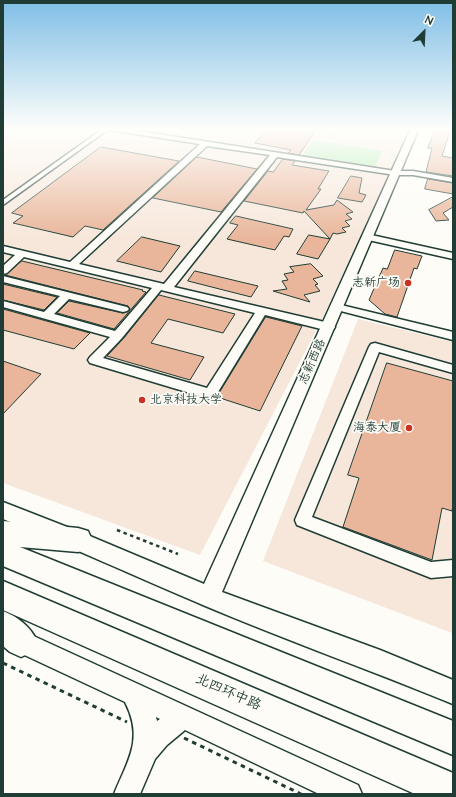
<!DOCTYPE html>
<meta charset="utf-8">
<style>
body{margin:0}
#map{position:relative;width:456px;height:797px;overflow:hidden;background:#fdfcf7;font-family:"Architects Daughter",sans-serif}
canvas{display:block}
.frame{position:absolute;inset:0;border:4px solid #1f3d34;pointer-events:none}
.north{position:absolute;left:404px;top:12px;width:40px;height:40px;-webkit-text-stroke:3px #fdfcf7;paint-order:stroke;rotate:24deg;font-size:11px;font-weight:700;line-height:16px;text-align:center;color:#1f3d34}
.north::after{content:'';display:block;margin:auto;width:14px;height:18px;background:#1f3d34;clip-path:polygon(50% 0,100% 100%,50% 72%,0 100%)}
</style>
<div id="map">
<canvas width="456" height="797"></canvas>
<div class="frame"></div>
<div class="north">N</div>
</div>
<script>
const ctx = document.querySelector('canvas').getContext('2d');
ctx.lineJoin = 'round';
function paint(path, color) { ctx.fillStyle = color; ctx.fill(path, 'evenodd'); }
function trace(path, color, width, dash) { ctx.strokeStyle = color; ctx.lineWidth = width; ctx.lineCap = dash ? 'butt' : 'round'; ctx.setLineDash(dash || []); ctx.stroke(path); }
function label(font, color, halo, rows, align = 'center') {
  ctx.font = font + ' "Architects Daughter","LXGW WenKai TC",sans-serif'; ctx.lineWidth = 3.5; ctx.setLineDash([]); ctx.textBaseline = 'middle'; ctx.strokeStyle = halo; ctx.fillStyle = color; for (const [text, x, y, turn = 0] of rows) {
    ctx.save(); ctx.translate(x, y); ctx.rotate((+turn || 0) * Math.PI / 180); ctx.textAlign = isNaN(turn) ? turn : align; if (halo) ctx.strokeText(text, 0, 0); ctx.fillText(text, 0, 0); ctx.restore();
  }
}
const built = new Path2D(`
 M3 128H410L323 317 200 555 3 483Z
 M358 319 453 342 452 633 263 561Z`);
const green = new Path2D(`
 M289 128H340L335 135Z
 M313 140 382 151 375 167 303 155Z`);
const building = new Path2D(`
 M270 128H279L314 133 299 155 288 153 291 150 255 143Z
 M436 128H451L442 156 453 158V176L426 172 432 148H428Z
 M101 147 179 161 103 230 85 226 73 237 13 223 23 216 12 213Z
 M197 157 257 169 221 212 153 198Z
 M283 159 295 161 292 165 329 171 318 189H321L306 210 334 205 337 200 353 212 346 214 352 219 345 221 350 226 342 228 346 232 337 234 333 233 330 239 304 211 303 213 244 201 268 171 273 172Z
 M351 176 362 178 359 193 366 195 362 202 338 198Z
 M428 179 453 183V194L425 189Z
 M453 197V207L443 213 449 220 436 221 429 210Z
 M236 216 293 229 289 237 284 236 275 250 227 239 238 225 230 223Z
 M309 235 330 239 318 259 297 254Z
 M142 237 180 246 161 272 117 261Z
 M395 250 422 256 417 269 414 268 397 317 385 314 369 300 383 268 387 269Z
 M22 261 143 290 142 291 146 292 114 329 57 313 69 301 123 313 130 310 128 306 5 275Z
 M311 264 323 276 313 279 318 284 315 285 320 291 304 295 310 302 273 291 287 289 282 281 288 280 284 274 294 272 290 267Z
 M195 271 258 286 251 297 188 281Z
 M3 284 57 297 44 310 3 300Z
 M159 295 235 314 223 333 168 319 151 343 204 357 190 380 107 356 123 339Z
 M3 309 90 333 74 349 3 330Z
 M266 317 302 326 260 411 217 397Z
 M3 361 41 374 3 414Z
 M387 363 453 381V505L452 511 442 508 432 560 343 527 359 478 348 475Z`);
const pathFar1 = new Path2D(`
 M117 530 178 554`);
const path = new Path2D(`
 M3 663 127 722
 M184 738 301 794`);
const pedestrian = new Path2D(`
 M104 128H110L3 205V200Z`);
const minor = new Path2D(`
 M107 128H120L395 171H413L453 178V182L413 175H395L277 157 174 287 329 323 333 324 335 327 333 330 329 331 265 315 215 397 210 399 90 363 88 360 90 357 110 337 3 307V301L44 312 60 296 3 282V276L127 307 129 309 127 311 123 312 69 299 54 314 115 331 152 288 24 257 7 273 3 274V266L15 255 3 252V246L70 262 200 144 110 130ZM207 146 270 155 164 284 79 264ZM161 290 255 313 207 388 103 358 122 338Z
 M367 234 453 253V259L364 239 362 237Z
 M337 304 453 332V340L333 309 332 307 333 305Z
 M375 343 453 365V373L379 352 312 517 431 562 453 560V576L431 578 297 525 295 520 369 347 371 344Z`);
const tertiary = new Path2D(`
 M411 128H419L222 592 380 650 453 680V704C370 670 286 640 203 605 136 577 70 546 3 519V502L85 534 204 584Z
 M3 622 358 785 362 794H319L185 730 167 745 155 759 140 794H114C128 760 144 739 125 702L3 645ZM156 717 160 719 157 721Z`);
const trunk = new Path2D(`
 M3 521 78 528 88 531 92 540 88 549 78 552 20 547 453 721V755L3 566Z
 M3 581 453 773V794H415L3 610Z
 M3 611C18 617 30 626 37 641L32 652 21 657 10 652 3 646Z`);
const markers = [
 [408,283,4,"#c8321e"],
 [142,400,4,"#c8321e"],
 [409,428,4,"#c8321e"]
];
const poiNames = [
 ["志新广场",400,283],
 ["北京科技大学",150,400,"left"],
 ["海泰大厦",401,428]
];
const streetNames = [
 ["志新西路",313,362,-66]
];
const nearStreetnames = [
 ["北四环中路",228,693,24]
];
paint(built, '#f7e7db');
paint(green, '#ade9ae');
paint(building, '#e9b69b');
trace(building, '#1f3d34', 1);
trace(pedestrian, '#1f3d34', 3);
trace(minor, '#1f3d34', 3);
trace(tertiary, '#1f3d34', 3);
trace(trunk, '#1f3d34', 3);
trace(pathFar1, '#1f3d34', 2.5, [3.5, 3.5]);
trace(path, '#1f3d34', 3, [4.5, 4.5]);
paint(pedestrian, '#fdfcf7');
paint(minor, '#fdfcf7');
paint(tertiary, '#fdfcf7');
paint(trunk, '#fdfcf7');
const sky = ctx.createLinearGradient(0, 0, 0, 239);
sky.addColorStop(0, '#7fbee6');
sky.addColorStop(0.54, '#fefefb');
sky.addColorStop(1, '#fefefb00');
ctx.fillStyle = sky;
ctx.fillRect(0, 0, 456, 239);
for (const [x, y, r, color] of markers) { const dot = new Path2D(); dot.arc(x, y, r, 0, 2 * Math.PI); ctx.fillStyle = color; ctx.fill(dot); trace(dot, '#fdfcf7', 1.5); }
label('12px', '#1f3d34', '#fdfcf7', poiNames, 'right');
label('12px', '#1f3d34', '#fdfcf7', streetNames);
label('14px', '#1f3d34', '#fdfcf7', nearStreetnames);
</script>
